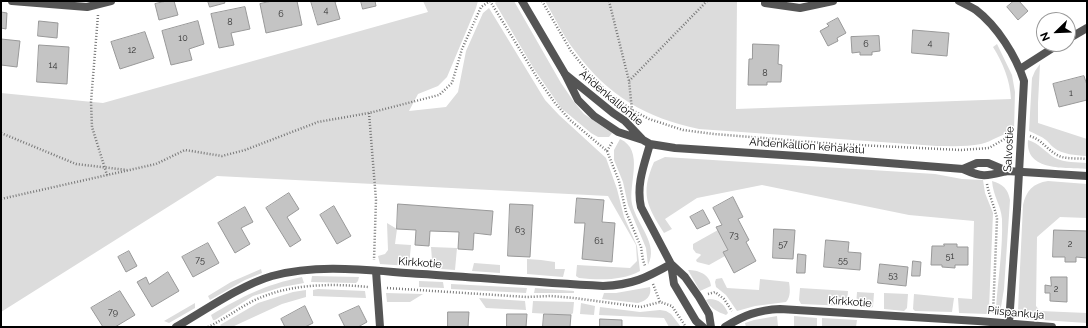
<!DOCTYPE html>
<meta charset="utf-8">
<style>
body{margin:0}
#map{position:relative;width:1088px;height:328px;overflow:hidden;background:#fff;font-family:Raleway,sans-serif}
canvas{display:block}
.frame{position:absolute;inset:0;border:2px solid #000;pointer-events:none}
.north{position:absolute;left:1036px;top:12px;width:40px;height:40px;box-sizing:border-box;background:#fff;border:1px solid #999;border-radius:50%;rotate:247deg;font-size:11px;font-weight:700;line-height:16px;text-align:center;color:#000}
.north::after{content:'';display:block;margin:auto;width:14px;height:18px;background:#000;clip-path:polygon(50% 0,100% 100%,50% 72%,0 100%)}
</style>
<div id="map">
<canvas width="1088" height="328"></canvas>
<div class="frame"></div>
<div class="north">N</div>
</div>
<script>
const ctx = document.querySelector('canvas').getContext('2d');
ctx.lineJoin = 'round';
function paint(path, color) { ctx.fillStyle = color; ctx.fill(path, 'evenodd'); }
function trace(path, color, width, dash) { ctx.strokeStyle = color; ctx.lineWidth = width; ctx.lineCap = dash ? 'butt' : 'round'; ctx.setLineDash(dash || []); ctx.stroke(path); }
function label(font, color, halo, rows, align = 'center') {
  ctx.font = font + ' Raleway,sans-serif'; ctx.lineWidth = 3; ctx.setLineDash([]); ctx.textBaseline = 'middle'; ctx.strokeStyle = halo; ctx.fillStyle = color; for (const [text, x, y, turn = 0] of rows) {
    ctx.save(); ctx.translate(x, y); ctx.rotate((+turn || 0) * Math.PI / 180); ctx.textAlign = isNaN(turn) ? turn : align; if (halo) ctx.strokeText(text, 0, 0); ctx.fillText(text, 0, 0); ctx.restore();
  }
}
const green = new Path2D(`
 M423 1H478L476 8 447 77 438 86 418 94 409 111 446 107 458 92 466 51 483 13 489 8 545 100 559 115 606 158 617 189 624 217 637 246 640 271C622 281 599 280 579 278L576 276 577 265 630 268 637 261 636 245 608 196 217 176 1 312V93L103 103 428 12Z
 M497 1H514L561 83 574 102 584 114 612 133 609 137H598L591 133 561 108 534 69 495 3Z
 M545 1H737L736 109 1011 99C1010 80 1003 63 993 47L997 44 1012 75 1015 92 1014 131C1001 134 993 141 981 144 967 147 951 146 937 146L699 129C646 118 608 96 575 51 563 36 555 18 545 1Z
 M1040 64 1038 103V123L1087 139V156C1075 155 1063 155 1053 147 1050 145 1049 142 1046 140 1041 136 1035 134 1029 131L1032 78 1035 71Z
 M620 139C645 150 628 184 632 204 637 225 659 244 648 265L646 248 628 205 623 182 614 160V150Z
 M1028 140C1039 143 1045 152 1055 158 1065 163 1077 162 1087 163V169C1066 167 1025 172 1028 140Z
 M665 157 935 174 962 179 983 180 985 193 993 213 989 309 987 314 959 313 958 298 972 299 974 221 909 215 762 185 697 198 665 219 672 229 664 233C647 206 640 194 654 162Z
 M992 181C1003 184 1008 189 1010 200L1004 289 1001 307 997 314 996 308C998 279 1003 249 1002 219 1001 205 993 196 992 181Z
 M1048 181 1087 184V218L1060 217 1037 237 1036 306 1040 311 1087 313V323L1026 319 1018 310 1023 205C1026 191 1033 183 1048 181Z
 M387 223 397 229 395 244 411 245 409 266 380 264 378 256 385 254 388 250Z
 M718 230 728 250 723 252 725 256 709 265 697 262 696 260 701 255 700 254 696 253 693 249V244Z
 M431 247 457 248 455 270 426 268 432 260Z
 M527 259 541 260 555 262V269H565L563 277 527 274Z
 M474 263 500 265V273L472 271Z
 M261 269 262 273 245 280 210 300 208 296 231 282Z
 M688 270C698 270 710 274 711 286L700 291Z
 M312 276 359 277 358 281 356 283 311 282Z
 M302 277 304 283 282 287 253 296 215 320H213L211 315C243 296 264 285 302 277Z
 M722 278 727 288 759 290 760 279 789 282C790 288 791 297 786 302L755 306 737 311 726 295 716 287 715 282 716 279Z
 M419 281 443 282 444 288 419 287Z
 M451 284 527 288 526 293 451 289Z
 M650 287C652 296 646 301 638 303L602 299 604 293H616Z
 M535 288 574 291V293H534Z
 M800 288 848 291 847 306 801 304 799 300Z
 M318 289 365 291 366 298 313 296V290Z
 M306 290V297L282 304 232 327H222L220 325 258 303 293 292Z
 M857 292 874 293 873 307 870 308 856 306Z
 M386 293 423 294 410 302H387Z
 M884 293 908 294 907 308 904 311 884 309Z
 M914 294 954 298 952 312 915 311 913 309Z
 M479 298 525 301 526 310 486 308Z
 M709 299C719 299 724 304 728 313L726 315C718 312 711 309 706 300Z
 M533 301 574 302 573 313 571 315 532 313Z
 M195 303V308L169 323 164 321Z
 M581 303 595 306 594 315 580 314Z
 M600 307 640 312 660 310 666 311 671 314 681 327H669L664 318 599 315Z
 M777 316 778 326 746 327 745 323 754 320Z
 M794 316 817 318V327H794Z
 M822 318 857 320 856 327H822Z`);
const building = new Path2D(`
 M167 1H174L178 15 159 20 155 4Z
 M208 1H224L225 3 210 7Z
 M272 1H297L302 25 266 33 260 4Z
 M311 1H339L335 2 340 19 318 25Z
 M361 1H375L376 6 363 9Z
 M1014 1H1019L1028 11 1018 20 1007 7Z
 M245 7 250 29 231 33 234 45 219 48 211 14Z
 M1 12 7 13 6 29 1 28Z
 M838 18 846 33 837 38 838 41 828 46 820 31 829 26 827 24Z
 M39 21 58 23 57 38 38 36Z
 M198 21 204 44 189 49 192 60 171 65 162 31Z
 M913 30 949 33 947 56 912 53Z
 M145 32 154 58 120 69 111 42Z
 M879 36 880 51 872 52V55H860V52L852 53 851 37Z
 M1 39 20 41 17 67 1 65Z
 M753 44 779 45 778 64 782 65 781 82H767V85H748L749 59H752Z
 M39 45 69 47 67 84 37 82Z
 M1084 76 1087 85V100L1059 107 1053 84Z
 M289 193 299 209 287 217 301 240 290 247 266 208Z
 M733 197 743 217 738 219 749 240 746 242 756 261 734 273 723 252 728 250 716 227 722 225 713 208Z
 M577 198 604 200 602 222 615 223 612 262 582 259 585 223H575Z
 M398 204 493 211 491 235 474 233 473 250 458 249 459 232 430 231 429 246 415 245 416 230 397 229Z
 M510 204 533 205 530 257 508 256Z
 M334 206 351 236 337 244 320 215Z
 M245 207 253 222 241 228 250 244 235 253 218 223Z
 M703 210 710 223 697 229 690 217Z
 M774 229 795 230 793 259 773 258Z
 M1054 230 1087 231V258L1076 257V262H1065V257H1053Z
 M826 240 849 242 848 252 861 253 860 270 824 267Z
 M208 243 219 263 193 277 182 257Z
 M944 244H957V247H968V265H955V268L942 267V265H931L932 246H944Z
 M129 251 137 266 126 272 118 257Z
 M798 254 806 255 805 273H797Z
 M913 261 921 262 920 276H912Z
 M880 264 908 267 906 286 878 283Z
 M168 272 179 291 152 307 137 282 146 277 149 284Z
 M1051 277H1067V302L1050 301V293H1045V285L1051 286Z
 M120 291 135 315 115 327H103L91 308Z
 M305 306 313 323 305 327H285L281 319Z
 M359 306 367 322 358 327H345L339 315Z
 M448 312H469L468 327H448Z
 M507 314H527L526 327H507Z
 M544 314 571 315 570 327H543Z
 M600 319 622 320V327H600Z`);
const path = new Path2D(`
 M490 1 538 79 555 103 570 120 607 151 619 181 626 212 641 247 643 260 645 266
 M542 1 571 51 587 71 608 93 632 110 649 119 683 130 714 134 837 144 961 150 989 148 1008 137 1011 136
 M609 1 629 81 632 110
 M98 15 91 102 92 127 107 175
 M629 81 707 1
 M369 113 376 200 374 260
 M1 133 76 164 127 170
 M1030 136C1043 140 1049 153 1062 157 1069 159 1079 158 1087 159
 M607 151 613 141
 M987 184C989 196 995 207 997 219L993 313
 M1 199 156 164 185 150 222 156 245 150 318 122 369 113 439 95 452 83 462 49 481 7 490 1
 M653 284 660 302 672 306 686 327
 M387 288 527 297 551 296 574 298 641 307 660 302
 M708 294 715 292 724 299 732 311
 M208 327C223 320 236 310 251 302 286 284 329 283 368 287`);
const minor = new Path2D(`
 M12 1 87 7 111 1
 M959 1C965 4 971 7 976 10 997 26 1016 56 1024 81L1017 209 1009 323
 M765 3 800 8 833 1
 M1068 39 1087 28
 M1020 69 1059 44
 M376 271 380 327
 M725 327C744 315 758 310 780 309L978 321 1052 327`);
const tertiary = new Path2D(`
 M522 1 565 74 578 100 594 116 618 132 643 140
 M565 74 613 113 625 121 643 140 650 144 675 148 813 157 963 169C983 178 987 176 1007 171
 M650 144C644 165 636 185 641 207L671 264 674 284 696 321 703 327
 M963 169 977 163H988L1007 171 1087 176
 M671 264 685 277 699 297 709 314 711 327
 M176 327C204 311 241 285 272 276 321 263 372 271 422 274 482 278 543 283 603 286 632 285 646 278 671 264`);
const numberNames = [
 ["4",326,10],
 ["6",281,14],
 ["8",230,22],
 ["10",183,38],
 ["4",930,43],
 ["6",866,44],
 ["12",132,50],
 ["14",53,65],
 ["8",765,73],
 ["1",1071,93],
 ["63",520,230],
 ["73",734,235],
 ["61",599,241],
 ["57",783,244],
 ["2",1070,244],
 ["51",950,256],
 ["75",200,260],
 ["55",843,260],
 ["53",893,275],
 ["2",1056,289],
 ["79",113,312]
];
const streetNames = [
 ["Ahdenkalliontie",611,98,40],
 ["Ahdenkallion kehäkatu",807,146,4],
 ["Salvostie",1009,149,-87],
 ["Kirkkotie",420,263,4],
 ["Kirkkotie",850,302,4],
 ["Piispankuja",1016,313,5]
];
paint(green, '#dcdcdc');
paint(building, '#c4c4c4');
trace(building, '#999', 1);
trace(path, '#777', 2.5, [1, 2]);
trace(minor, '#555', 8);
trace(tertiary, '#555', 8);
label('9px', '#313131', null, numberNames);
label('11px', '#000', '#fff', streetNames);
</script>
